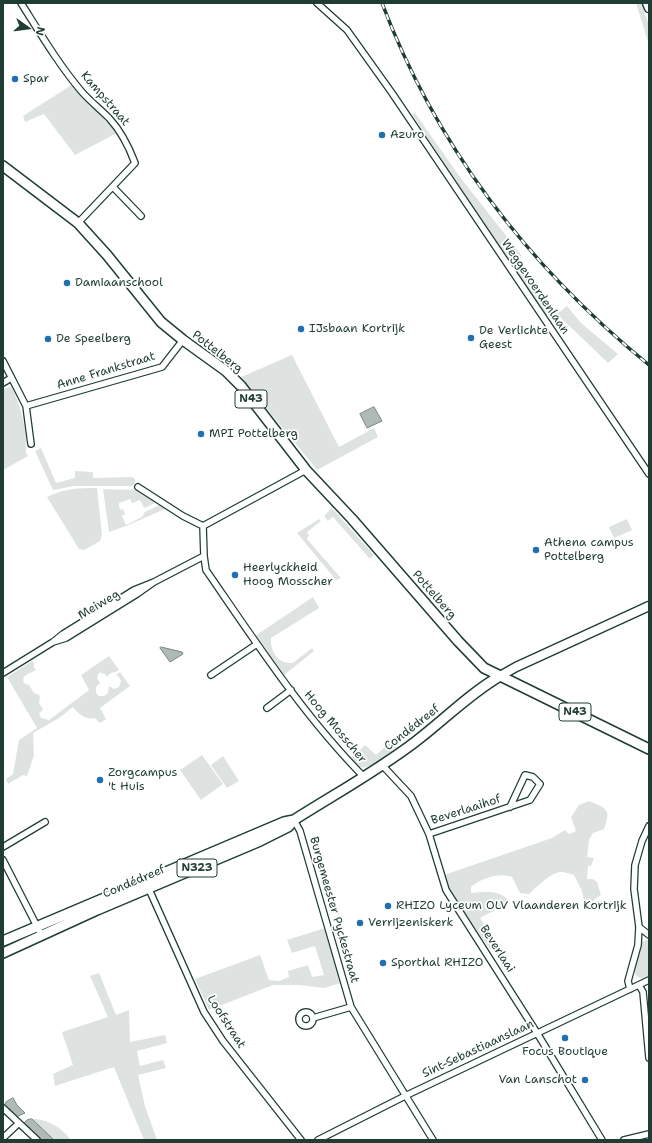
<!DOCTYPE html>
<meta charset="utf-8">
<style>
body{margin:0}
#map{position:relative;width:652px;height:1143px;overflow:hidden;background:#fff;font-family:"Shantell Sans",sans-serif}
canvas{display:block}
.frame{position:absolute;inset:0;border:4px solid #1f3d34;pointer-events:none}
.north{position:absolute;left:8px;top:8px;width:40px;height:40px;-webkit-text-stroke:3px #fff;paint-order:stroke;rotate:104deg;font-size:11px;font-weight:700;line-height:16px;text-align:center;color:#1f3d34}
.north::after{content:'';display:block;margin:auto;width:14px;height:18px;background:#1f3d34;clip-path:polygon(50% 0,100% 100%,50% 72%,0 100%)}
</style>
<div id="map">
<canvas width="652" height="1143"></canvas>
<div class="frame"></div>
<div class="north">N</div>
</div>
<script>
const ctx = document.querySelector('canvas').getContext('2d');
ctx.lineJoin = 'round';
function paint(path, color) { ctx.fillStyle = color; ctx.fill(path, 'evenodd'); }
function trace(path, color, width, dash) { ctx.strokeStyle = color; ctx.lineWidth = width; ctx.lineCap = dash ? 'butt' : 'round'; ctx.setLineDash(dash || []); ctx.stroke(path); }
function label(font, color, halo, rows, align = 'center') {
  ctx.font = font + ' "Shantell Sans",sans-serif'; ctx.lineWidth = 3.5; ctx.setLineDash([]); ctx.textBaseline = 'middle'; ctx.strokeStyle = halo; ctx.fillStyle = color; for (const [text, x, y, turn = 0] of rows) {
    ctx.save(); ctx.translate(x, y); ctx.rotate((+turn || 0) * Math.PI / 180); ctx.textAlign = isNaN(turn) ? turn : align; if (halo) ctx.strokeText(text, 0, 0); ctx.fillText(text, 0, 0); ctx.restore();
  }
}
const green = new Path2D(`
 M636 3H641L649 25V45Z
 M73 84 76 89 117 133 75 155 44 114 25 122 23 116Z
 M415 113 460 177 522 256 516 261 551 312 545 316 412 114Z
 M567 306 581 323 618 354 608 363 557 314Z
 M292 355 339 447 374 428 378 437 317 470 241 377Z
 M9 387 12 388C22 409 27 430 26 453L28 456 3 470V390Z
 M41 448 56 483 75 478V471L93 472V478L132 477 135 479V483L132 486H74L53 490 35 451Z
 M97 488 102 535 100 541 84 550 79 549 47 497C66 488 77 488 97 488Z
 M103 489 136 490 158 502 144 508 140 500 132 503 130 499 119 503V507L121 510 123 509 125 514 122 516 126 525 142 517 145 512 160 505 165 509 126 526 109 532Z
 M332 508 374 555 370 559 333 517 328 521 324 516Z
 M319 519 321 521 307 532 309 535 307 539 341 578 336 580 297 533Z
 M627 519 632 530 614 538 609 527Z
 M313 597 319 608 271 638C270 653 279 664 293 663L312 648 314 651 284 675 255 636Z
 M109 656 119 670C115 673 109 672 107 677L104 673 102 674 101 672 97 675 98 677 97 678 100 683 96 687V693L99 696H104L108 693 109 686 114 689 119 687 121 681 119 677 116 675 120 672 130 686 100 708 106 719 100 723 95 718C86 720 78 714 73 707L59 718 33 733 34 755 27 776 23 775 8 784 6 779 13 774 19 740 37 728 7 677 32 661 34 663V667L36 670C30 674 21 674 24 683L29 685 34 693 39 695 40 698 39 703 43 709 42 711 39 713 41 718 49 720 89 690 81 675Z
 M393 740 398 746C389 753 371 770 360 767 355 766 353 762 351 759L365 745 376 755Z
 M202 755 223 784 201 800 180 770Z
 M223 756 239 781 227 788 211 765Z
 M589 801C606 808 612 809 604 829L593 833 589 840 587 857 594 858 591 866H588L587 879H593L597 882 601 895 595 899 590 905 584 901 582 891 574 875C570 874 565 872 561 872 551 872 537 887 529 894L520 893 512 877C498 872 482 878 471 887V893C485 892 500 889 510 902L480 918 497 945 490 949 450 893 444 875 552 838 565 830 569 834 576 831 571 817 579 805Z
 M325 928 341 983 324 988 300 985H273L209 1010 195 979 260 955 269 980 279 981 289 977 288 971 308 965 312 977 324 975 315 946 292 953 287 940Z
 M646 940 649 941V976L642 979 636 976 634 969 640 946 642 942Z
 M99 973 116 1015 129 1010 130 1042 165 1035 167 1043 137 1051 140 1066 163 1060 166 1068 138 1075 145 1106 157 1140H144L114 1067 55 1086 53 1074 73 1065 62 1032 108 1017 90 976Z
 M35 1119C49 1120 62 1128 71 1140H42L23 1123Z`);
const water = new Path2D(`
 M374 407 382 421 367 428 360 414Z
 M161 647 182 652 183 654 170 662 160 648Z
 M13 1098 17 1105 25 1113 16 1117 4 1106 6 1102Z
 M32 1119 54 1140H42L23 1124 27 1120Z`);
const street = new Path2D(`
 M21 3C40 33 59 65 82 92 90 101 100 109 109 118 121 131 129 147 135 163L78 223
 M317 3 347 30 392 93 649 474
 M113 187 141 216
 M3 361 26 406 31 444
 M3 383 11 378
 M26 406 162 367 183 340
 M138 487 183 516 203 526
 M203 526 204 556 206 570C255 641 303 715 364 777
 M203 526 306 470
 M154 582 204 556
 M3 673 53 642 63 634 134 590 154 582 137 594 66 638 53 642
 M211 675 257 644
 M267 708 291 690
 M383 766 411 796 429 834 446 890 537 1033 602 1140
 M294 820 300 831 351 1007 433 1140
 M429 834 530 800 540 784 533 777 525 775 510 807
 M3 847 45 822
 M3 860 42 936
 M148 887 204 1012 223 1041 301 1140
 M639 927 649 935
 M639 985 643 992 649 1058
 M630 989 628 981 638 945 639 927 634 889 635 865 642 841 649 826
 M299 1019a7 7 0 1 1 14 0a7 7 0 1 1-14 0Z
 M313 1018 351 1007
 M3 1108 37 1140
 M3 1138 19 1123
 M318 1140 405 1096 649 980
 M624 1140 649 1134`);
const secondary = new Path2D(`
 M647 3 649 8
 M500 676 516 667 649 606`);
const primary = new Path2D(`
 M3 166 78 223 107 255 161 322 183 340 226 371 241 386 306 470 352 519 458 641 484 668 649 749
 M3 941 284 822 294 820
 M3 953 97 910 260 841 288 827 294 820C335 794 377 771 415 742 444 720 469 694 500 676`);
const rail = new Path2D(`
 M382 3C437 148 529 267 649 365`);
const markers = [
 [15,79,4,"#1f6fb2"],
 [382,135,4,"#1f6fb2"],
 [67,283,4,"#1f6fb2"],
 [301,329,4,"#1f6fb2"],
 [471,338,4,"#1f6fb2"],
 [48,339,4,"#1f6fb2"],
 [201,434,4,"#1f6fb2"],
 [536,550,4,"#1f6fb2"],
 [235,575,4,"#1f6fb2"],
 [100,780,4,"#1f6fb2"],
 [388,906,4,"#1f6fb2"],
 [360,923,4,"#1f6fb2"],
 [383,963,4,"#1f6fb2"],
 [565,1038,4,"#1f6fb2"],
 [585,1080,4,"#1f6fb2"]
];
const shields = [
 [251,399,32],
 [575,712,32],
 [197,868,40]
];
const shieldNames = [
 ["N43",251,399],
 ["N43",575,712],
 ["N323",197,868]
];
const poiNames = [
 ["Spar",23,79],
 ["Azuro",390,135],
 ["Damiaanschool",75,283],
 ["IJsbaan Kortrijk",309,329],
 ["De Verlichte",479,331],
 ["Geest",479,345],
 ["De Speelberg",56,339],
 ["MPI Pottelberg",209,434],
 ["Athena campus",544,543],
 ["Pottelberg",544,557],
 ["Heerlyckheid",243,568],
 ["Hoog Mosscher",243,582],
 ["Zorgcampus",108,773],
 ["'t Huis",108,787],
 ["RHIZO Lyceum OLV Vlaanderen Kortrijk",396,906],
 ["Verrijzeniskerk",368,923],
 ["Sporthal RHIZO",391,963],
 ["Focus Boutique",565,1052,"center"],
 ["Van Lanschot",577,1080,"right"]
];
const streetNames = [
 ["Kampstraat",105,99,49],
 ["Weggevoerdenlaan",535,287,56],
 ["Pottelberg",217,352,38],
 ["Anne Frankstraat",106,371,-17],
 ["Pottelberg",434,595,49],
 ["Meiweg",99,605,-31],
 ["Hoog Mosscher",335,727,50],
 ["Condédreef",412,728,-38],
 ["Beverlaaihof",466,810,-18],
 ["Condédreef",134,882,-23],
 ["Burgemeester Pyckestraat",334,910,74],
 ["Beverlaai",497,949,57],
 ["Loofstraat",226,1022,57],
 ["Sint-Sebastiaanslaan",478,1049,-25]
];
paint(green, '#dee3e2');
paint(water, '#afbab7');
trace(water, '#758883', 1);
trace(street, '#1f3d34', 8);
trace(secondary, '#1f3d34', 11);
trace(primary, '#1f3d34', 12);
trace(street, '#fff', 5.5);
trace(secondary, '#fff', 8);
trace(primary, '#fff', 9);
trace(rail, '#1f3d34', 3.5);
trace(rail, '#fff', 2, [6]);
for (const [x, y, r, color] of markers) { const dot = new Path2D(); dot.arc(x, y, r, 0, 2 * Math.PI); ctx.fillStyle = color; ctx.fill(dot); trace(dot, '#fff', 1.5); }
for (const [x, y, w] of shields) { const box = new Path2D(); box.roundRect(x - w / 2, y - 9, w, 18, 3); ctx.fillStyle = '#fff'; ctx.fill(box); trace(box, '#1f3d34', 1); }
label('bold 11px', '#1f3d34', null, shieldNames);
label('12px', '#1f3d34', '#fff', poiNames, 'left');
label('12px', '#1f3d34', '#fff', streetNames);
</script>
